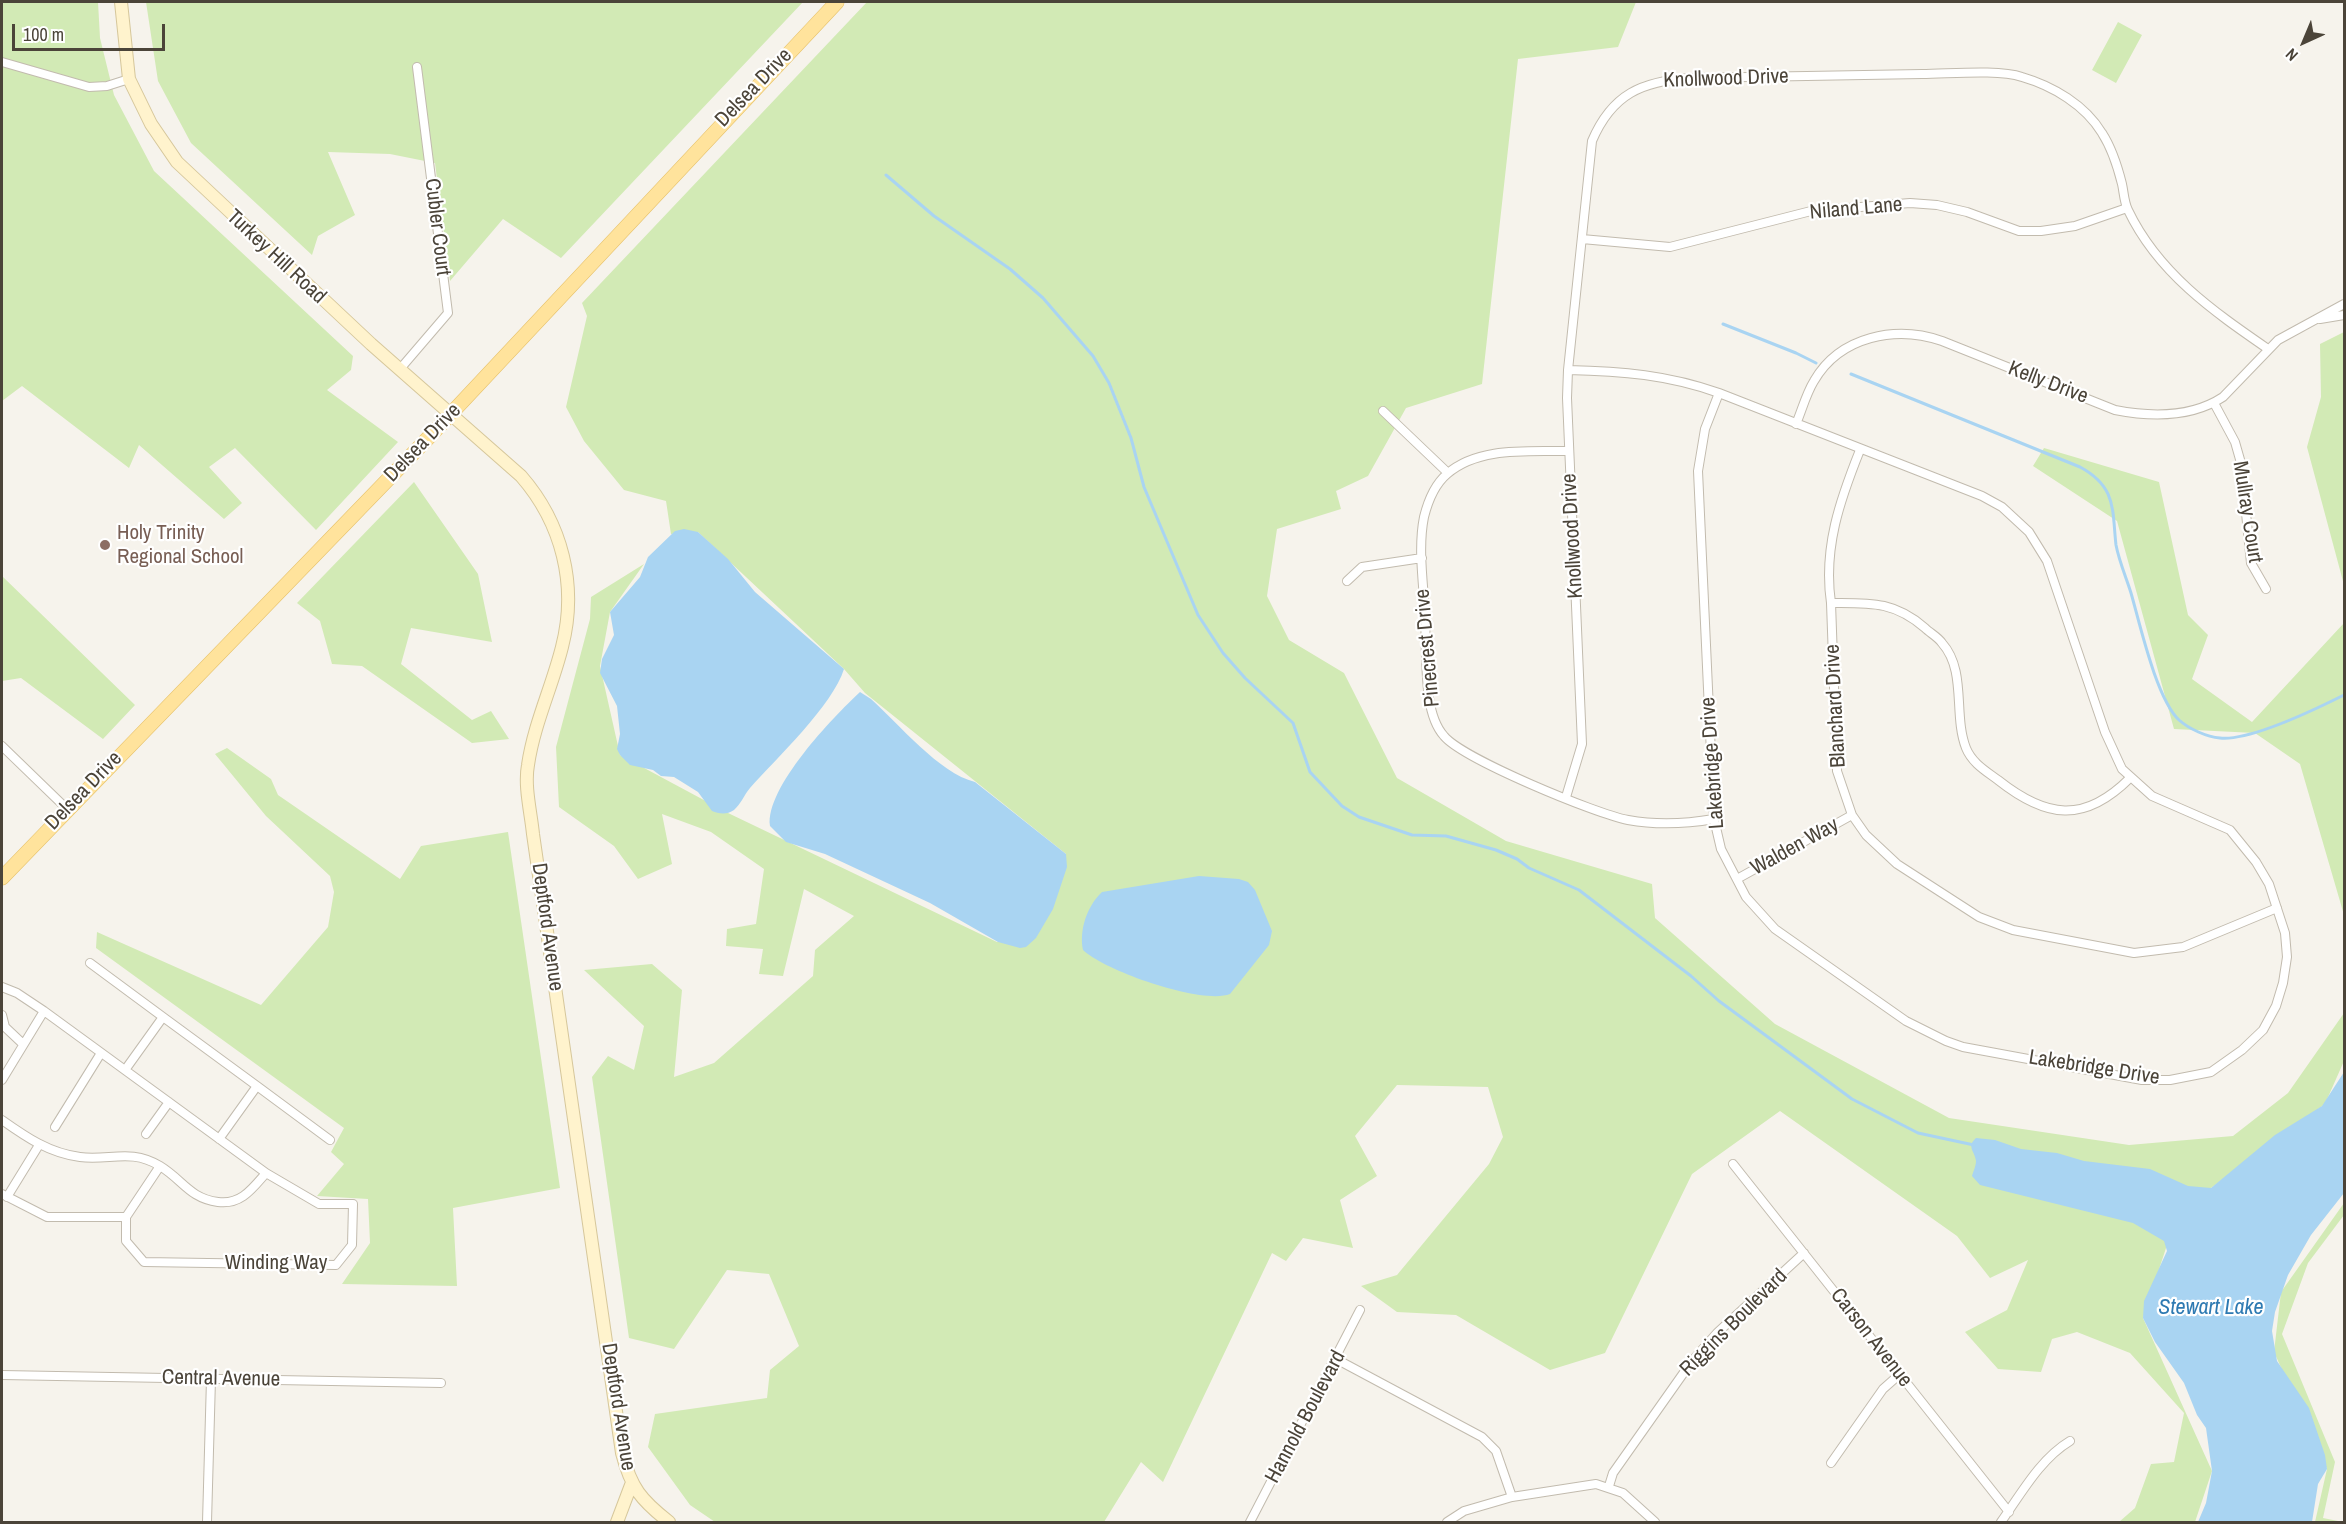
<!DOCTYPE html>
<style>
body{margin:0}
#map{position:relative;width:2346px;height:1524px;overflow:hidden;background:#f6f3ec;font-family:"Archivo Narrow",sans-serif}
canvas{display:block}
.frame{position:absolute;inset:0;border:3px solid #4b4439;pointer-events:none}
.north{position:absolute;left:2274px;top:12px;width:60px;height:60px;-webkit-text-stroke:4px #fff;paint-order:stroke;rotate:224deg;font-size:16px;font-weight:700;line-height:24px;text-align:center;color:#4b4439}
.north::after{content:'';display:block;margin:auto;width:21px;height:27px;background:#4b4439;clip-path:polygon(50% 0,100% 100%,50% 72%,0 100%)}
.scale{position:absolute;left:12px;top:24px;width:153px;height:27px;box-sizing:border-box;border:3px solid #4b4439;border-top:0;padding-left:8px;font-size:18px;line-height:21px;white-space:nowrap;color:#4b4439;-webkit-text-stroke:4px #fff;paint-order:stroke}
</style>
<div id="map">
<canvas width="2346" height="1524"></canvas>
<div class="frame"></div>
<div class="north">N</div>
<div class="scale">100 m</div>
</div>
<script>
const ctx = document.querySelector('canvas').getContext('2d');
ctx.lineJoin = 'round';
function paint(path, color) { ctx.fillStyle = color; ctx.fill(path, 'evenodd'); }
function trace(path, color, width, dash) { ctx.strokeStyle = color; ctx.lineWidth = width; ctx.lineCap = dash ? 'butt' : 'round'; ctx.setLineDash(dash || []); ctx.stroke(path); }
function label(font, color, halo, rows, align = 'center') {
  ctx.font = font + ' "Archivo Narrow",sans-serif'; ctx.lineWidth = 4.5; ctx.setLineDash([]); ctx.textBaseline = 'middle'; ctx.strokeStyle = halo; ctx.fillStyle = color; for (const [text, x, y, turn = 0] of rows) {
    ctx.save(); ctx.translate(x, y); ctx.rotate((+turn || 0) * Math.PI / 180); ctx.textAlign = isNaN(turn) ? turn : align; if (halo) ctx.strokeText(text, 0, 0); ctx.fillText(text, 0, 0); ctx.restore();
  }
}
const green = new Path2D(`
 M2 2H98L100 38 114 95 154 171 353 356 351 370 327 390 398 442 316 530 235 448 209 467 242 503 224 519 139 445 129 468 22 386 2 401Z
 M146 2H803L561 258 503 219 450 281 435 163 390 154 328 152 355 215 318 236 312 255 191 143 158 81Z
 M867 2H1636L1618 47 1518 59 1482 384 1406 408 1368 476 1336 491 1341 509 1277 529 1267 596 1289 640 1344 673 1397 778 1506 841 1652 884 1655 918 1775 1024 1949 1118 2129 1145 2233 1136 2288 1093 2344 1013V1061L2325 1104 2211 1188 2167 1245 2143 1318 2212 1471 2195 1522H2119L2135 1508 2151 1464 2174 1462 2184 1413 2130 1353 2077 1332 2052 1339 2041 1372 1998 1369 1965 1332 2007 1310 2028 1260 1990 1278 1957 1236 1780 1111 1692 1174 1605 1353 1550 1370 1456 1315 1397 1312 1361 1286 1397 1275 1489 1164 1503 1137 1488 1087 1397 1085 1355 1136 1377 1176 1340 1200 1353 1248 1303 1238 1286 1261 1272 1253 1163 1482 1141 1462 1104 1522H715L690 1505 648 1447 655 1414 767 1398 770 1370 799 1346 769 1274 727 1270 674 1349 629 1338 592 1077 608 1056 634 1070 644 1026 584 970 652 964 682 990 674 1077 714 1063 813 976 815 950 854 916 804 889 783 976 759 974 763 949 726 946 727 929 756 924 764 869 711 832 662 814 672 864 638 879 614 846 559 807 556 747 590 619 591 597 644 564 610 612 600 666 620 755 728 813 997 942 1036 937 1066 854 865 693 844 669 698 532 671 534 666 501 624 490 584 441 566 407 587 316 582 303Z
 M2118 22 2142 35 2116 83 2092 70Z
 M2344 332V585L2307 447 2321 397 2320 344Z
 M2044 448 2159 482 2188 615 2208 635 2192 679 2252 722 2344 623V915L2300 764 2255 733 2174 729 2117 521 2033 466Z
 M414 482 478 574 492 642 411 628 401 664 472 720 491 711 509 739 472 743 362 666 332 664 320 621 297 603Z
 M2 576 135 705 103 739 21 678 2 681Z
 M227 748 271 779 278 795 400 879 421 846 508 832 560 1188 453 1208 457 1286 342 1284 370 1243 368 1199 317 1196 344 1164 331 1152 344 1128 96 948 97 932 261 1005 328 927 334 892 330 876 266 816 215 754Z
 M2344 1203V1215L2308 1263 2282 1334 2335 1462 2323 1518 2343 1522H2315L2327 1469 2274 1352 2281 1292Z`);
const water = new Path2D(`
 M684 529 698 532 728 559 755 592 844 669C833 705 776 759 750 788 744 795 741 804 734 810 727 815 719 814 712 811L698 792 674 777 661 776 653 770 630 765 620 755 617 749 620 734 617 706 600 673 602 659 614 635 610 612 640 577 648 557 675 531Z
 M860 692 871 699C899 724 939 773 975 782L1066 854 1067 867 1053 909 1036 938 1026 947 1020 948 998 942 930 903 825 854 786 842 770 826C765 788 833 717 860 692Z
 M1199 876 1239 879 1248 882 1255 890 1272 931 1269 945 1230 994C1202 1005 1105 971 1083 950 1079 930 1087 906 1102 892Z
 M2344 1072V1193L2311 1235 2288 1275 2275 1312 2272 1331 2277 1361 2309 1408 2325 1455 2327 1469 2318 1484 2312 1522H2198L2206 1503 2212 1471 2206 1428 2197 1415 2184 1383 2155 1342 2143 1318 2144 1301 2167 1251 2164 1241 2133 1223 1980 1185 1972 1176C1973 1172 1976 1166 1976 1161 1975 1151 1966 1147 1976 1138L1995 1140 2021 1149 2057 1153 2084 1161 2150 1169 2188 1186 2211 1188 2275 1135 2322 1106Z`);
const stream = new Path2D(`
 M886 175 934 216 1010 269 1043 298 1093 356 1109 383 1131 438 1144 487 1198 615 1223 653 1245 678 1293 723 1310 772 1342 806 1359 817 1412 835 1446 836 1496 850 1517 859 1529 868 1579 890 1691 976 1719 1001 1852 1099 1918 1133 1974 1145
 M1723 324 1796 353 1816 363
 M1851 374 2080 467C2117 487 2112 510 2116 545 2119 561 2126 577 2131 593 2140 624 2156 698 2179 720 2189 729 2207 737 2220 738 2249 741 2316 709 2344 695`);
const street = new Path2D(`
 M2 62 89 87 107 86 129 79
 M1582 239 1670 247 1811 211 1910 203 1937 205 1967 212 2019 231H2041L2075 226 2127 208
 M2320 319 2344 315
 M400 369 448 313 417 67
 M1568 370C1621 371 1669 375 1719 393L1982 496 2002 507 2029 532 2047 561 2105 732 2122 769 2152 796 2230 830 2256 862 2269 884 2285 933 2287 957 2283 983 2276 1006 2263 1030 2242 1050 2211 1072 2170 1080H2142L1963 1047 1946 1041 1906 1021 1775 929 1746 897 1721 849 1714 819 1698 471 1705 429 1719 393
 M2214 403 2235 442 2241 463 2251 563 2266 589
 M1383 411 1448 473
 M1796 424C1802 410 1806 394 1814 381 1840 336 1896 325 1942 341L2115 410C2151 417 2191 418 2223 397L2278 340 2344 304
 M1860 450C1840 500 1823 548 1831 603L1837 771 1852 815 1866 835 1897 864 1979 917 2013 930 2134 953 2183 947 2277 908
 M1569 451C1530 452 1479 446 1447 474 1434 485 1428 501 1424 517 1418 547 1423 581 1425 612 1426 640 1425 670 1429 698 1431 711 1435 726 1444 736 1463 759 1596 814 1628 820 1656 825 1685 824 1714 819
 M1347 581 1362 567 1422 558
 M1831 603C1870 603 1894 601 1925 628 1930 633 1938 637 1942 643 1967 671 1953 715 1966 748 1972 763 1986 771 1998 780 2046 818 2084 824 2130 778
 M2 746 67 809
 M1566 797 1582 744 1567 398 1568 370 1592 141C1612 94 1642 81 1691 78 1768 76 1845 75 1922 74 1949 74 1998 69 2022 77 2053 86 2085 105 2102 133 2111 147 2118 168 2122 184 2124 193 2124 202 2128 210 2158 273 2213 311 2268 349
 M1737 879 1852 815
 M90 963 163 1017
 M2 987 17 993 44 1011 266 1173
 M2 1015 5 1027 23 1044
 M125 1070 163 1017 257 1086 219 1139
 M2 1080 44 1011
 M257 1086 330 1140
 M2 1120C26 1137 49 1153 80 1157 109 1161 131 1148 160 1166 183 1180 189 1198 218 1202 241 1205 252 1189 266 1173L319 1204H353L352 1245 336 1265 144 1262 126 1241V1217H47L2 1194
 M55 1127 101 1053
 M146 1134 169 1102
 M1733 1164 2009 1512
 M7 1197 39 1145
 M126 1217 160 1166
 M1336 1359 1482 1437 1496 1451 1512 1497
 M2 1375 441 1383
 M1831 1463 1883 1389 1900 1374
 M1609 1486 1613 1473 1692 1361 1717 1333 1804 1253
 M207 1522 211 1379
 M1250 1522 1360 1310
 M1447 1522 1464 1511 1512 1497 1596 1484 1623 1493 1655 1522
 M2001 1522C2021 1494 2040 1459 2070 1441`);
const secondary = new Path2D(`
 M121 2 129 79 151 124 177 162 371 344 521 476C562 523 578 585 562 647 552 687 534 724 528 765 524 786 531 813 533 834L622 1453C631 1488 641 1500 669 1522
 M617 1522 631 1485`);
const primary = new Path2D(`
 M2 878 431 435 837 2`);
const markers = [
 [105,545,6,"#8d6e63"]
];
const streetNames = [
 ["Knollwood Drive",1726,79,-2],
 ["Delsea Drive",754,88,-46],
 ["Niland Lane",1856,209,-5],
 ["Cubler Court",437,227,83],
 ["Turkey Hill Road",276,257,43],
 ["Kelly Drive",2048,383,21],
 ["Delsea Drive",423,443,-46],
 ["Mullray Court",2247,512,81],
 ["Knollwood Drive",1573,536,-93],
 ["Pinecrest Drive",1428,648,-95],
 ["Blanchard Drive",1836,706,-93],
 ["Lakebridge Drive",1713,763,-94],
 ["Delsea Drive",84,791,-46],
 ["Walden Way",1795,847,-29],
 ["Deptford Avenue",547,927,82],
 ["Lakebridge Drive",2094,1068,9],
 ["Winding Way",276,1263],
 ["Riggins Boulevard",1734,1323,-45],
 ["Carson Avenue",1871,1338,52],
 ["Central Avenue",221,1379,1],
 ["Deptford Avenue",618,1407,81],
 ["Hannold Boulevard",1306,1417,-62]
];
const educationNames = [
 ["Holy Trinity",117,533],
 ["Regional School",117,557]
];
const waterNames = [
 ["Stewart Lake",2211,1308]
];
paint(green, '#d2eab5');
paint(water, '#a9d4f2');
trace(stream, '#a9d4f2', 3);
trace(street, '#c2bbae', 10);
trace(secondary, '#d6c79b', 14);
trace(primary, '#e6c16a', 15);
trace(street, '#fff', 8);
trace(secondary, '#fff3cd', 12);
trace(primary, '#ffe39c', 14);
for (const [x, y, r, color] of markers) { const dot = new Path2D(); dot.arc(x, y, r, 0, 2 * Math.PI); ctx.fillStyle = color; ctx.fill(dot); trace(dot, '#fff', 2); }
label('21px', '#4b4439', '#fff', streetNames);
label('21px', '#785e54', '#fff', educationNames, 'left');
label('italic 22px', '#2e7ab2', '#fff', waterNames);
</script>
